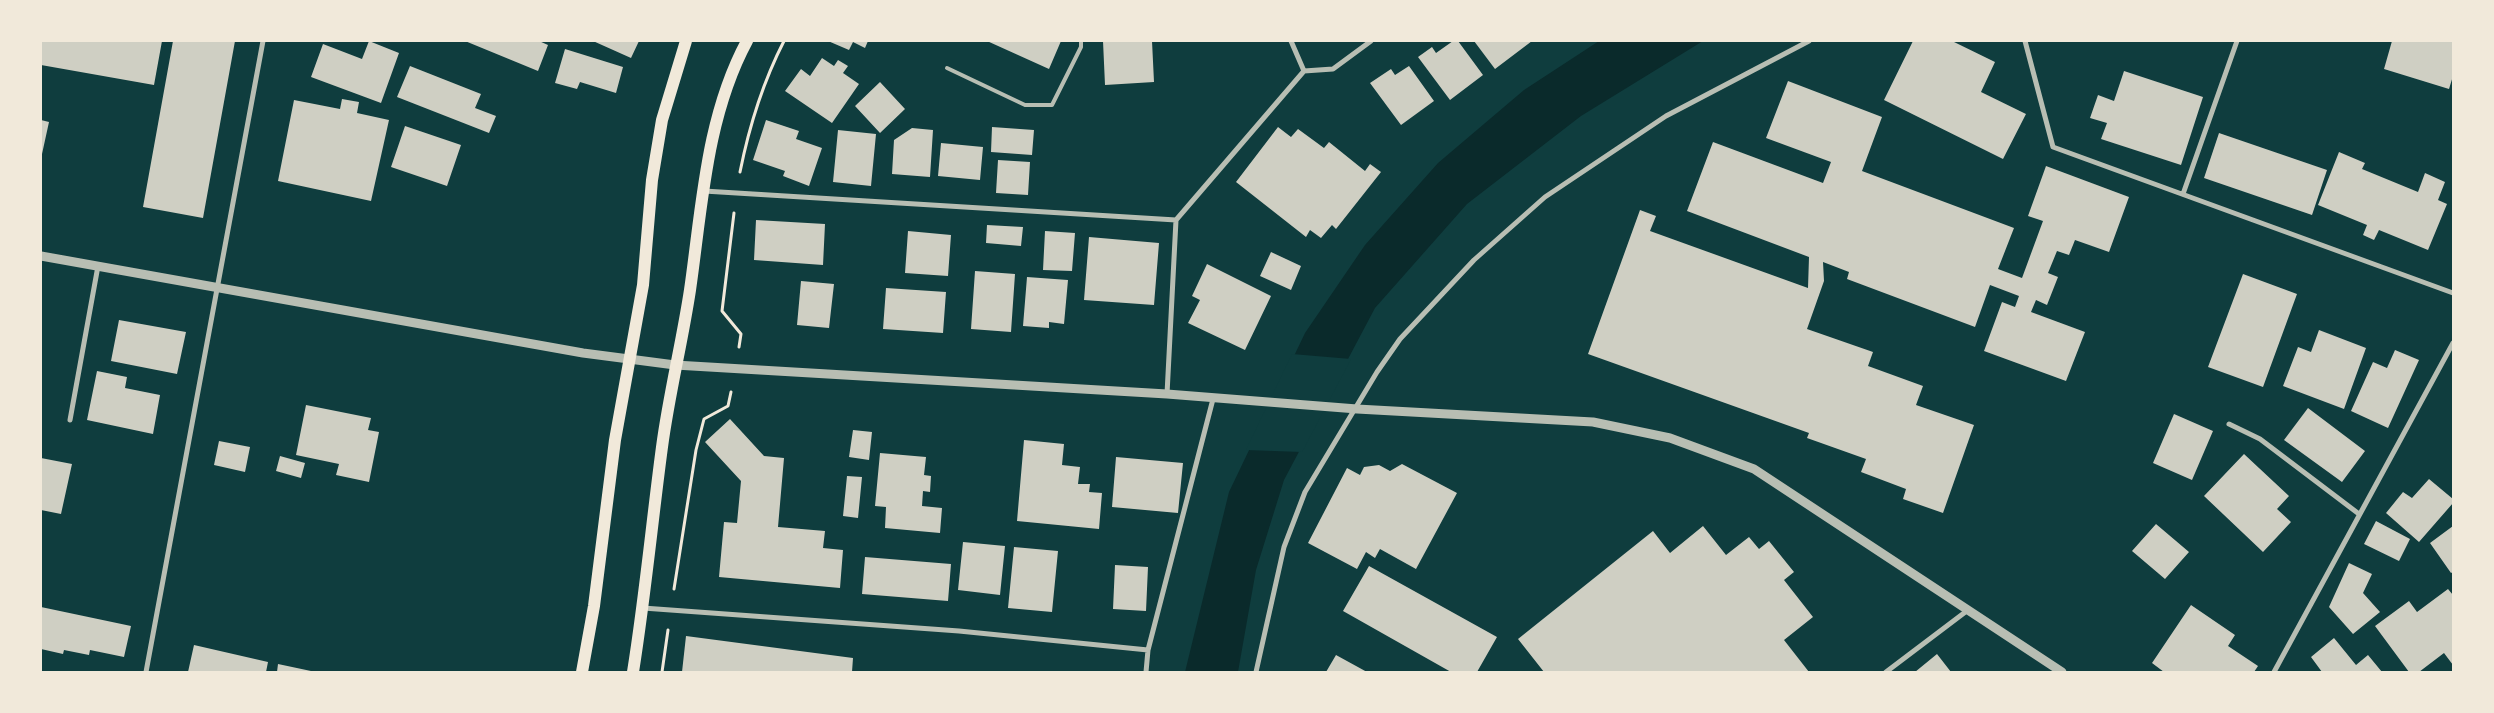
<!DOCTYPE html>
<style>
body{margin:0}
#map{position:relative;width:2494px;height:713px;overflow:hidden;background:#0f3d3e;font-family:"Nunito Sans",sans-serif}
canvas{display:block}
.frame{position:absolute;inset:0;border:42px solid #f1e9da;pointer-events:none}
</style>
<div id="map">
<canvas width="2494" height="713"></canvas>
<div class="frame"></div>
</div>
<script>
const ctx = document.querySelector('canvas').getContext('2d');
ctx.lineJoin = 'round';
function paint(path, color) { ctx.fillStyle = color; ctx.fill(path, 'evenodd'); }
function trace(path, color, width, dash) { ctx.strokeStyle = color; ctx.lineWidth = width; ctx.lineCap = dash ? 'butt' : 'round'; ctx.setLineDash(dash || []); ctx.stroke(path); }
const water = new Path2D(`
 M1599 41H1703L1581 116 1467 204 1375 308 1284 480 1256 570 1238 672H1185L1229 492 1305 333 1365 245 1438 163 1524 90Z`);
const pier = new Path2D(`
 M1292 354 1351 359 1302 452 1246 450Z`);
const building = new Path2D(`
 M41 41H162L154 85 41 65Z
 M173 41H235L203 218 143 207Z
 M369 41 399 53 381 103 311 77 323 44 362 59Z
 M465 41H539L548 45 538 71Z
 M593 41H639L631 58Z
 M828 41H868L865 48 853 42 849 50Z
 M987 41H1061L1049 69Z
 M1103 41H1152L1154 82 1105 85Z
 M1453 41H1458L1483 75 1450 100 1418 57 1432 47 1436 53Z
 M1474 41H1532L1495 69Z
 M1913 41H1952L1995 62 1981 92 2026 114 2003 159 1884 100Z
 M2392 41H2453V76L2449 89 2384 69Z
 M565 49 623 67 616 93 580 82 577 89 555 83Z
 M822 58 834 66 838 60 848 66 843 73 859 84 832 123 785 91 801 69 810 76Z
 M410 66 481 94 475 108 496 116 489 133 397 97Z
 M1409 66 1434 101 1401 125 1370 83 1391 69 1395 75Z
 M2124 71 2203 97 2181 165 2101 139 2107 123 2090 118 2098 95 2114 101Z
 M1788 81 1882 117 1862 171 2014 228 1998 269 2022 278 2043 221 2028 216 2046 166 2129 197 2109 252 2075 240 2069 255 2057 251 2048 273 2058 277 2047 305 2036 300 2031 312 2085 332 2066 381 1984 351 2002 302 2015 307 2019 296 1990 285 1975 327 1847 279 1849 272 1823 262 1824 281 1807 329 1873 352 1868 366 1923 386 1916 405 1974 425 1943 513 1903 499 1906 489 1861 472 1866 459 1807 438 1809 433 1588 354 1640 210 1656 216 1650 231 1808 288 1809 257 1687 211 1713 142 1823 183 1831 162 1766 138Z
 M880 82 905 109 880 133 855 106Z
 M342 99 359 102 357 113 389 120 371 201 278 181 294 100 340 109Z
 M41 120 49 122 42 154 41 153Z
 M766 120 799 131 796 139 822 148 809 186 783 176 785 171 753 160Z
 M405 126 461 145 447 186 391 167Z
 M992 127 1034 130 1032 155 991 152Z
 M1278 127 1291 137 1298 129 1324 148 1329 142 1365 171 1370 164 1381 172 1336 229 1332 225 1321 238 1310 230 1306 237 1236 182Z
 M912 128 933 130 930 177 892 174 894 140Z
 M838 130 876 134 871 186 833 182Z
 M2219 133 2327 170 2312 215 2204 178Z
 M941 143 983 147 980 180 938 176Z
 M2339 152 2365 163 2362 169 2418 192 2425 173 2445 182 2438 200 2447 204 2428 250 2379 230 2374 240 2363 235 2367 225 2318 205Z
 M998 160 1030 162 1028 195 996 193Z
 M756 220 825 224 823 265 754 260Z
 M987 225 1023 227 1021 246 986 243Z
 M908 231 951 235 948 276 905 273Z
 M1045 231 1075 233 1072 271 1043 270Z
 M1089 237 1159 243 1154 305 1084 300Z
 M1271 252 1301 266 1291 290 1260 276Z
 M1207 264 1271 296 1245 350 1188 323 1200 300 1192 296Z
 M975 271 1015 274 1011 332 971 329Z
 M2243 274 2297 294 2263 387 2208 367Z
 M1027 277 1068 280 1064 324 1049 322V328L1023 326Z
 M801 281 834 284 829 328 797 325Z
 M886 288 946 292 943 333 883 329Z
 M119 320 186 332 177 374 111 361Z
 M2319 330 2366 348 2344 409 2283 386 2298 347 2311 352Z
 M2395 350 2419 360 2388 428 2351 411 2373 362 2387 368Z
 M97 371 127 377 125 388 160 395 153 434 87 420Z
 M306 405 371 418 368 430 379 432 369 482 336 475 339 464 296 455Z
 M2308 408 2365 451 2342 482 2284 440Z
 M2174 414 2213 431 2192 480 2153 463Z
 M730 419 764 456 784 458 778 527 825 531 823 548 843 550 840 588 719 577 724 522 737 523 741 481 705 442Z
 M853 430 872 432 869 460 849 457Z
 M1024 440 1064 444 1062 465 1080 467 1078 484H1090L1089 492 1102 493 1099 529 1017 521Z
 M219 441 250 447 245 472 214 465Z
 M880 453 926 457 924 475 931 476 930 492 923 491 922 506 942 508 940 533 885 528 886 507 875 506Z
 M2244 454 2289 496 2277 509 2291 522 2263 552 2204 496Z
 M280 456 305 463 301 478 276 471Z
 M1116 457 1183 463 1178 513 1112 507Z
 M41 458 72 464 61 514 41 510Z
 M1402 464 1457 493 1416 569 1380 549 1375 558 1366 552 1357 569 1308 543 1347 468 1360 475 1364 467 1379 465 1390 471Z
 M847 476 862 477 858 518 843 516Z
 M2429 479 2453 499V503L2419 542 2386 513 2403 492 2412 498Z
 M2376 521 2410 539 2399 561 2364 544Z
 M2156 524 2189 552 2165 579 2132 551Z
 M1703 526 1726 555 1749 537 1759 549 1769 541 1794 572 1784 580 1813 617 1784 640 1809 672H1544L1518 639 1653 531 1670 553Z
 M2453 526V572L2451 573 2430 543Z
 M963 542 1005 546 1000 595 958 590Z
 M1014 547 1058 551 1052 612 1008 608Z
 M865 557 951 564 948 601 862 594Z
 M2349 563 2372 574 2363 593 2380 612 2353 634 2329 607Z
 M1115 565 1148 567 1146 611 1113 609Z
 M1369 566 1497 637 1477 672H1451L1343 611Z
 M2448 589 2453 595V665L2444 653 2419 672H2409L2375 626 2409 601 2417 612Z
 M2191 605 2235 635 2228 646 2258 666 2254 672H2164L2152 663Z
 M41 607 131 626 124 657 90 650 89 655 64 650 63 654 41 649Z
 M686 636 853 658 852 672H682Z
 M2334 638 2356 665 2368 655 2382 672H2322L2311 657Z
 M194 645 268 662 266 672H188Z
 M1937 654 1951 672H1915Z
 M1336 655 1367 672H1326Z
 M278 664 311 671V672H277Z`);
const path = new Path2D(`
 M740 172C749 127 763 82 784 41
 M734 213 722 311 741 334 739 347
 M674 589 696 450 704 419 728 406 731 392
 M662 672 668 630`);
const service = new Path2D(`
 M947 68 1025 105H1052L1081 47V41`);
const minor = new Path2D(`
 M2025 41 2053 147 2453 293
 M1304 71 1333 69 1371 41
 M704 191 1176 220
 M2183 194 2237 41
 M1167 394 1176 220 1304 71 1291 41
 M70 420 98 266
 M2229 424 2260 439 2359 514
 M643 608 959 631 1148 650
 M146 672 263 41
 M1146 672 1148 650 1213 399
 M1256 672 1284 547 1305 492 1377 372 1400 339 1474 260 1545 197 1666 116 1809 41
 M1886 672 1968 610
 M2274 672 2453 343`);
const tertiary = new Path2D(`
 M41 256 583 353 675 365 1167 394 1357 409 1593 422 1670 438 1754 469 2062 672`);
const primary = new Path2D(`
 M582 672 594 606 615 440 643 285 652 180 662 120 686 41
 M633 672C645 597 652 522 662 447 669 394 682 343 690 290 702 207 706 117 747 41`);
paint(water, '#0a2a2b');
paint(pier, '#0f3d3e');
paint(building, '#cfcfc3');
trace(path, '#f1e9da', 3);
trace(service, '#b8beb3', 4);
trace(minor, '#b8beb3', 5);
trace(tertiary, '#b8beb3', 9);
trace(primary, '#f1e9da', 12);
</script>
